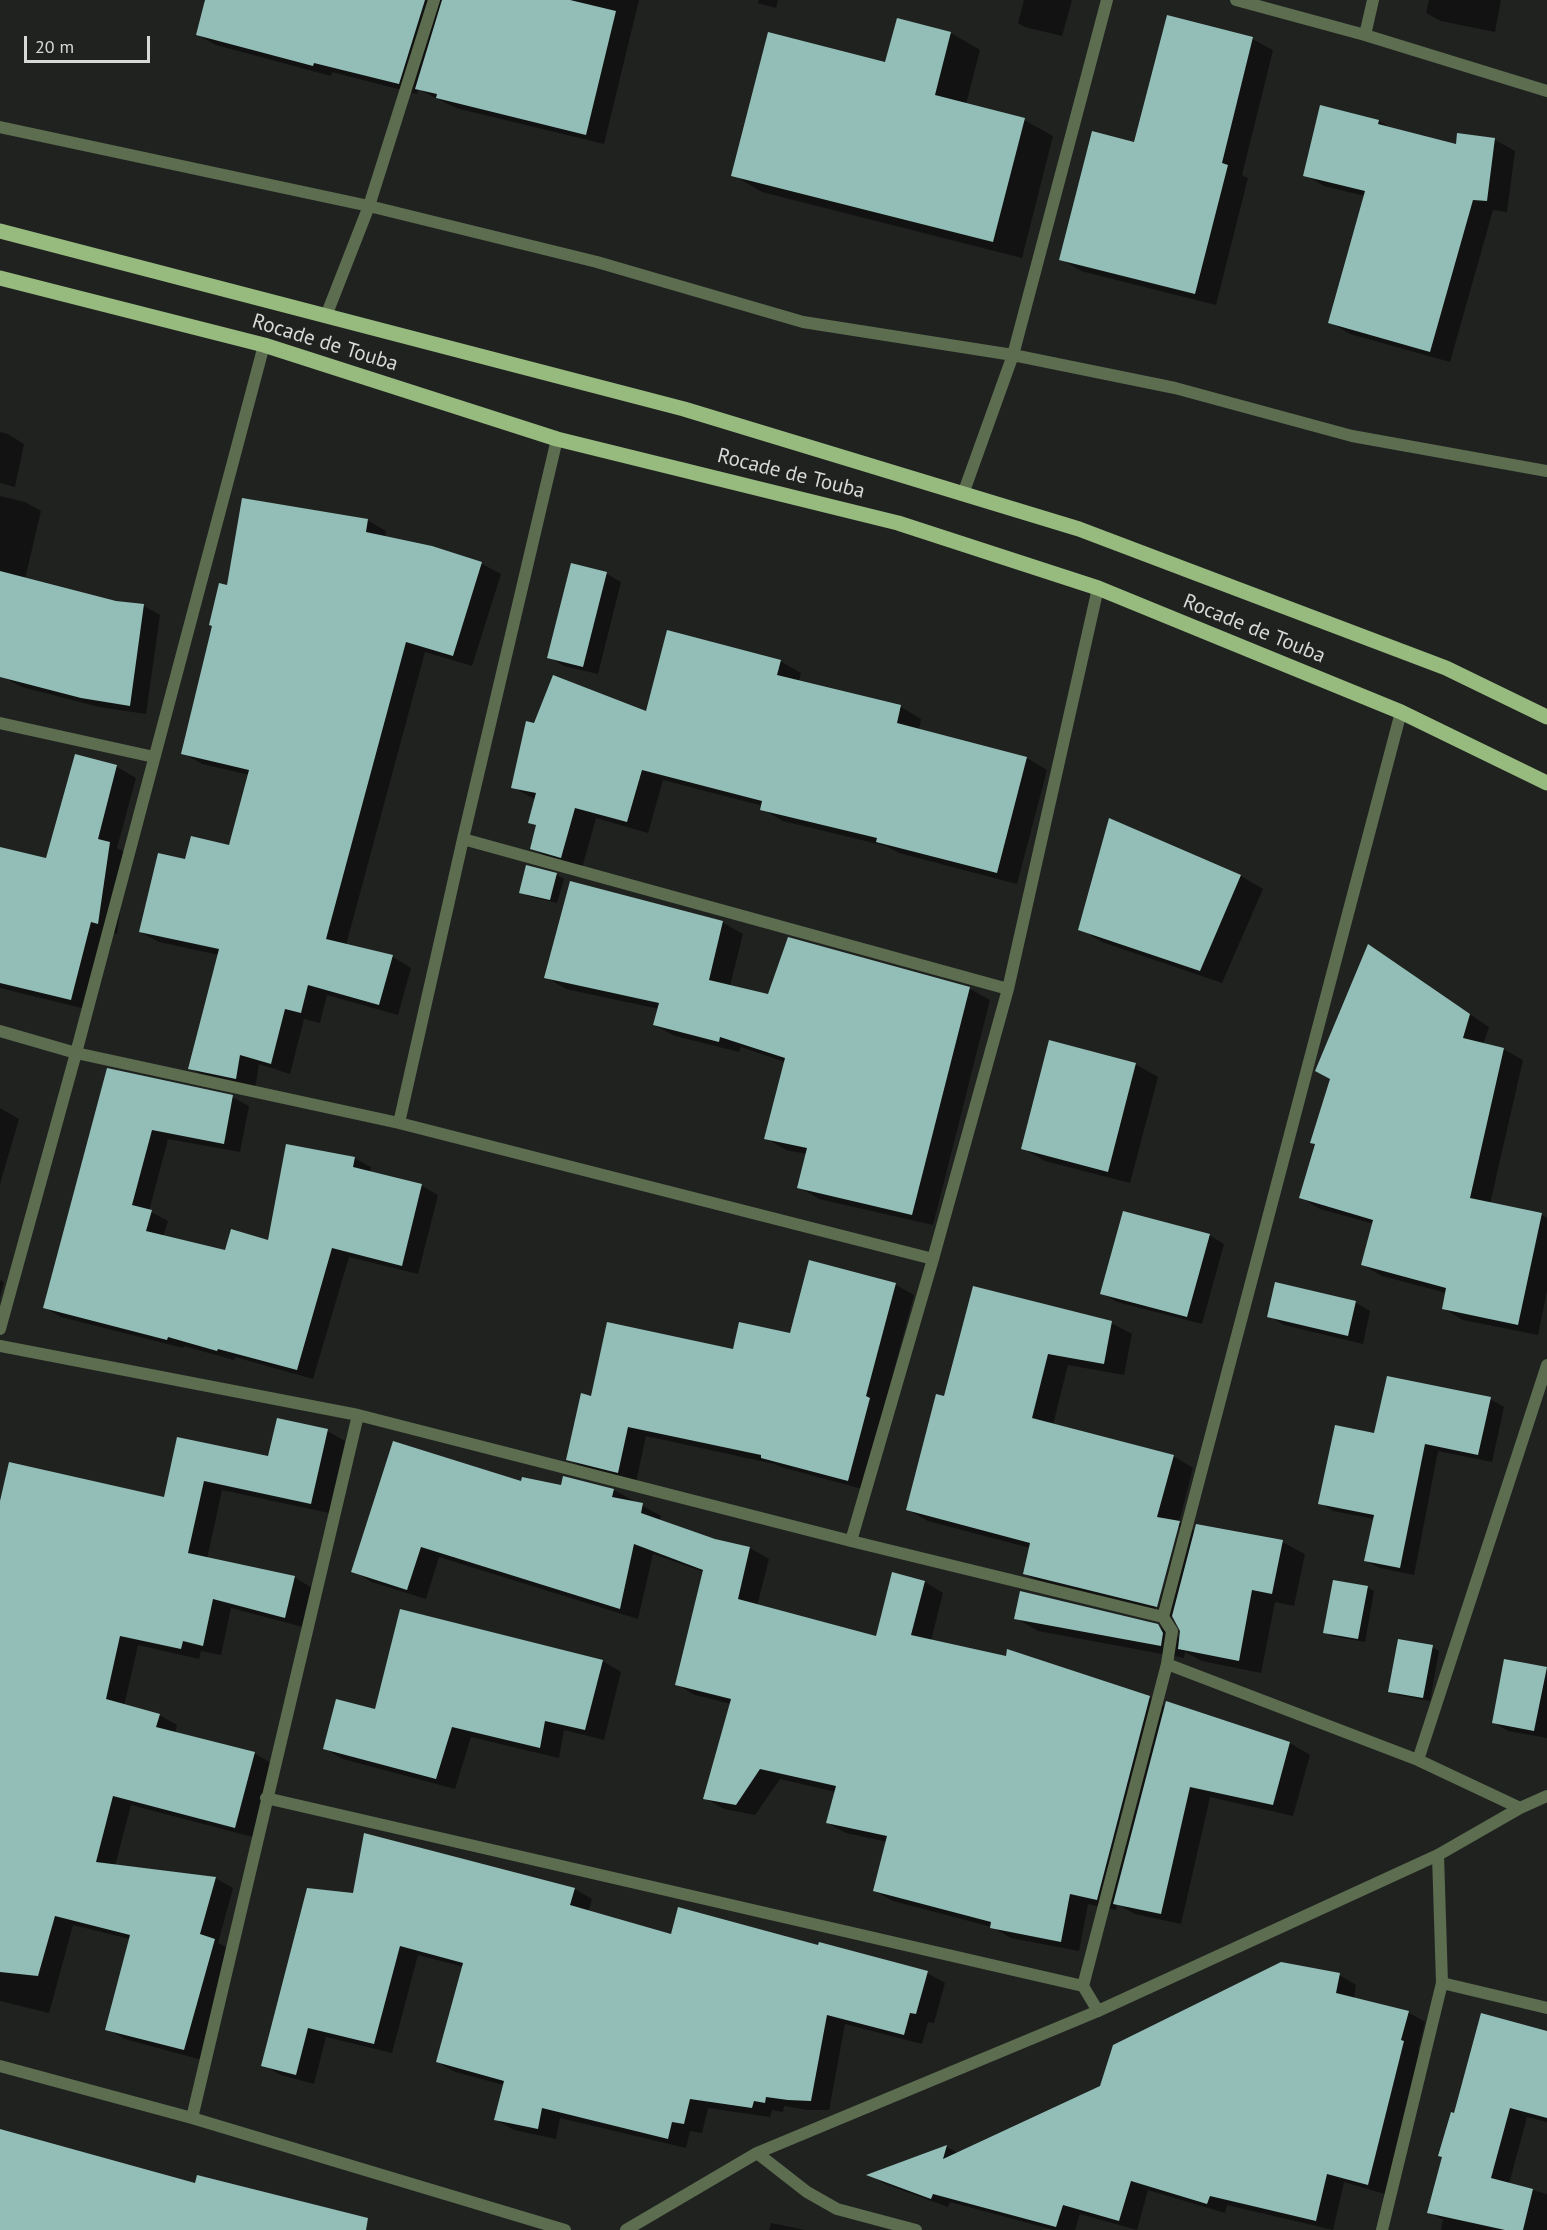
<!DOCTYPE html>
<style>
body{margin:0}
#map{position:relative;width:1547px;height:2230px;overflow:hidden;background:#202220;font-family:"PT Sans",sans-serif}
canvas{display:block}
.scale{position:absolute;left:24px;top:36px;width:126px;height:27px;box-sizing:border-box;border:3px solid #d7d8d8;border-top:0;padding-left:8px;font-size:18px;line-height:21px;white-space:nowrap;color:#d7d8d8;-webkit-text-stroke:4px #202220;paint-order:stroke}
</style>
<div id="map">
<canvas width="1547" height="2230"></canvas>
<div class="scale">20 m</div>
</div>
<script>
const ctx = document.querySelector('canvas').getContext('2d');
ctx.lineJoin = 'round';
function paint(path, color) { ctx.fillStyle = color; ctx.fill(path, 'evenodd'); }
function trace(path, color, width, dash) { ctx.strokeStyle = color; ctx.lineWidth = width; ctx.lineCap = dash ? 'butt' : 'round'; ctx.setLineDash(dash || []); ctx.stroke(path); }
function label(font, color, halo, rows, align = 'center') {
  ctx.font = font + ' "PT Sans",sans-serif'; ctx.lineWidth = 6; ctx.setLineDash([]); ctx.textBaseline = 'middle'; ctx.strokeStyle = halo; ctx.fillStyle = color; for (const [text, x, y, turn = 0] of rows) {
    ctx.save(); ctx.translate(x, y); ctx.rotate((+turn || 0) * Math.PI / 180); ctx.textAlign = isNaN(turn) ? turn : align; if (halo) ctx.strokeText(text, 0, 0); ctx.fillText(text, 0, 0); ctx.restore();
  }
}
const shadow = new Path2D(`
 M201 0H564L572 2V0H639L604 144 456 108 418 89 417 94 332 72 331 76 216 45 198 35 207 1Z
 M759 0H778L776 8 758 3Z
 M1024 0H1072L1062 36 1025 27 1018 23Z
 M1429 0H1501L1495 32 1441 21 1426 13Z
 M951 33 980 50 966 104 1024 120 1053 136 1022 258 762 192 733 175 886 64Z
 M1252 39 1273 50 1242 175 1248 178 1216 305 1081 271 1061 259 1135 144Z
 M1321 107 1379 121 1392 129 1457 146 1459 135 1495 140 1515 151 1507 212 1493 210 1450 362 1350 334 1330 322 1365 196 1324 186 1305 175Z
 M0 432 8 434 24 444 15 487 0 483Z
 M0 496 25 502 41 511 25 579 116 602 144 606 160 615 146 714 99 707 22 687 5 678 0 653Z
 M367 520 386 531 385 538 431 547 482 564 501 574 472 666 425 652 346 945 393 957 411 968 398 1015 327 995 320 1023 304 1019 290 1074 259 1064 255 1089 209 1079 190 1068 219 955 159 942 140 932 187 861 230 847 250 775 202 764 183 753 228 586Z
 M607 574 621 582 598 674 564 666 549 657Z
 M780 661 801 673 799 681 901 707 921 719 919 730 1027 758 1047 770 1017 884 899 853 886 846 783 821 762 809 763 806 663 780 648 833 596 818 582 868 553 860 532 848 538 827 530 822 536 800 513 787 535 725 647 713Z
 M76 756 117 767 136 778 117 848 128 854 117 934 110 932 90 1010 0 988V848L47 860Z
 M1110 820 1241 876 1263 889 1222 983 1102 942 1080 929Z
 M557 875 564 879 557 903 528 896 521 892Z
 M722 922 743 934 730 986 769 996 789 939 970 989 990 1000 933 1225 819 1199 799 1187 807 1154 786 1150 766 1138 785 1062 741 1047 739 1052 675 1036 654 1025 659 1009 566 989 546 977Z
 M1368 946 1489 1027 1483 1045 1503 1049 1523 1060 1490 1204 1542 1215 1547 1218V1291L1538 1335 1463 1320 1444 1309 1447 1293 1382 1276 1363 1265 1374 1224 1320 1209 1300 1197Z
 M1135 1064 1158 1077 1130 1183 1045 1161 1022 1148Z
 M108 1070 232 1097 249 1106 240 1152 168 1139 149 1211 168 1221 163 1236 226 1252 270 1242 354 1158 371 1167 370 1173 422 1186 438 1195 418 1274 349 1257 313 1379 235 1357 234 1360 184 1346 183 1348 61 1317 44 1307Z
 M0 1108 19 1119 0 1184Z
 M1209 1235 1224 1244 1202 1324 1117 1302 1102 1293Z
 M0 1280 4 1282 0 1297Z
 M896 1285 914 1295 884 1407 888 1409 866 1490 781 1467 774 1464 646 1436 636 1482 586 1469 568 1459 592 1397 734 1350 791 1335Z
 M1356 1303 1370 1311 1363 1344 1284 1325 1269 1316Z
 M1111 1323 1132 1334 1124 1375 1068 1365 1053 1425 1173 1456 1193 1468 1179 1522 1196 1532 1282 1542 1305 1554 1294 1606 1275 1602 1261 1673 1202 1661 1185 1652 1184 1658 1038 1631 1016 1618 1157 1626 1181 1639 1182 1631 1174 1617 1157 1613 1180 1527H1177L1154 1612 1045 1585 1025 1574 1030 1548 928 1521 908 1510 945 1398Z
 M1490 1399 1504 1407 1492 1462 1438 1451 1414 1575 1380 1568 1366 1561 1375 1519 1333 1511 1320 1503 1376 1434Z
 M327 1431 345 1441 329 1513 222 1490 207 1559 294 1577 312 1588 303 1627 231 1608 221 1655 201 1651 199 1659 138 1645 124 1706 159 1715 177 1725 175 1734 255 1754 273 1764 253 1837 131 1805 115 1866 215 1878 233 1888 218 1943 232 1950 202 2060 125 2039 107 2029 130 1939 73 1925 49 2013 0 2001V1507L166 1498 178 1439 270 1458Z
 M522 1483 614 1490 661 1516 660 1521 715 1540 750 1548 769 1559 757 1606 877 1638 925 1582 943 1593 931 1641 1149 1697 1166 1707 1290 1743 1310 1755 1293 1816 1210 1797 1181 1924 1135 1914 1117 1904 1116 1910 1088 1904 1079 1951 1011 1938 992 1927 893 1901 875 1891 887 1842 846 1833 827 1823 836 1792 780 1779 755 1815 724 1809 705 1798 731 1704 695 1695 676 1684 704 1572 653 1554 638 1619 439 1557 426 1599 372 1582 353 1571Z
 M1367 1587 1374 1591 1365 1642 1332 1636 1325 1632Z
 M1432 1647 1439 1651 1430 1701 1397 1695 1390 1691Z
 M603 1661 621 1672 604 1740 564 1730 559 1758 471 1737 455 1789 343 1759 324 1748 376 1711Z
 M1505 1661 1547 1669V1738L1508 1731 1493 1722Z
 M575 1889 592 1899 588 1912 672 1936 819 1946 927 1973 945 1983 934 2023 928 2022 922 2044 845 2024 829 2110H807L784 2106 783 2112 772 2110 770 2117 708 2108 702 2133 690 2131 686 2148 560 2118 556 2139 514 2130 496 2120 504 2085 455 2072 437 2062 464 1967 418 1955 392 2053 326 2037 314 2084 281 2075 263 2065 354 1895Z
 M1339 1975 1356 1985 1354 1999 1408 2012 1425 2022 1418 2050 1421 2052 1385 2194 1344 2182 1333 2230 1227 2205 1225 2213 1148 2190 1137 2230 1080 2214 1075 2230H1054L950 2202 948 2207 885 2184 870 2175 947 2147 958 2153Z
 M1547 2033V2122L1527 2117 1509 2184 1547 2194V2230H1441L1443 2220 1429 2212 1455 2115Z
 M771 2223 805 2230H769Z`);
const building = new Path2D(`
 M205 0H425L399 84 314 63 313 66 196 35Z
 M442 0H570L616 11 586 135 436 98 437 94 415 89Z
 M1167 15 1253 37 1222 163 1228 165 1195 294 1059 260 1092 131 1134 142Z
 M897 18 951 32 935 95 1025 118 993 242 731 176 768 32 885 62Z
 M1320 105 1379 120 1378 124 1456 144 1457 133 1495 138 1487 201 1473 200 1430 352 1328 323 1365 191 1303 176Z
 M242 498 368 519 366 532 432 546 482 562 453 656 406 642 326 939 393 955 379 1005 308 985 301 1013 285 1009 271 1064 240 1055 236 1079 188 1069 219 949 139 932 158 853 185 859 191 836 229 845 249 770 181 754 212 626 209 625 219 583 227 585Z
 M571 563 607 572 583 667 547 658Z
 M0 571 116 601 144 604 130 706 81 698 0 677Z
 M667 630 781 660 777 675 901 705 897 723 1027 757 997 873 876 842 877 838 760 810 762 801 642 770 627 822 575 808 561 858 530 849 536 825 528 823 536 793 511 788 526 721 534 723 553 675 646 711Z
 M75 754 117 765 98 839 110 842 98 924 91 922 71 1000 0 983V847L46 858Z
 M1109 818 1241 875 1200 971 1078 930Z
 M526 865 557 873 550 900 519 893Z
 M570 881 723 921 709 980 768 994 788 937 970 987 912 1215 797 1188 807 1148 764 1139 785 1058 720 1037 719 1042 653 1025 659 1003 544 978Z
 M1368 944 1470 1014 1463 1038 1504 1048 1470 1198 1542 1213 1518 1325 1442 1309 1446 1288 1361 1265 1373 1220 1299 1198 1315 1144 1310 1143 1330 1079 1315 1071Z
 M1049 1040 1136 1063 1108 1172 1021 1149Z
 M107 1068 233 1095 224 1144 152 1130 132 1205 152 1210 146 1231 225 1250 231 1229 268 1240 286 1144 355 1157 353 1167 422 1184 402 1266 332 1248 297 1370 218 1349 217 1351 168 1337 167 1340 43 1308Z
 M1123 1211 1210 1234 1187 1317 1100 1294Z
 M809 1260 896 1283 866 1396 870 1398 848 1481 761 1458V1455L628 1427 618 1473 566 1460 581 1393 591 1396 607 1322 733 1349 739 1322 790 1333Z
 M1275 1282 1356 1301 1348 1336 1267 1317Z
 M973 1286 1112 1321 1104 1364 1048 1354 1032 1418 1174 1455 1157 1517 1180 1521 1157 1607 1023 1574 1030 1543 906 1510 936 1394 944 1396Z
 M1387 1376 1491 1397 1478 1455 1425 1444 1400 1568 1364 1561 1374 1515 1318 1504 1335 1425 1374 1433Z
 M277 1418 328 1429 311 1504 204 1481 188 1553 295 1576 285 1618 213 1599 203 1646 183 1641 181 1649 120 1636 106 1699 160 1714 156 1727 255 1752 235 1828 113 1796 96 1862 216 1877 200 1934 215 1939 184 2050 105 2030 130 1935 55 1916 38 1976 0 1972V1501L9 1462 164 1497 177 1437 268 1456Z
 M393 1441 521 1481 522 1477 561 1485 563 1476 614 1489 612 1497 643 1503 641 1513 715 1539 750 1547 738 1599 876 1636 892 1572 925 1581 911 1635 1006 1656 1007 1649 1150 1696 1097 1900 1070 1894 1061 1942 990 1928 991 1922 873 1891 887 1836 826 1823 836 1786 760 1769 736 1805 703 1799 731 1699 675 1685 703 1570 634 1544 620 1609 421 1547 407 1590 351 1572Z
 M1196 1524 1283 1540 1272 1594 1252 1590 1239 1661 1178 1649 1180 1631 1172 1616Z
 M1333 1580 1368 1586 1358 1639 1323 1633Z
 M1020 1591 1158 1624 1163 1633 1161 1646 1014 1619Z
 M400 1609 603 1660 585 1730 545 1721 540 1748 452 1727 436 1779 323 1749 336 1699 375 1709Z
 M1398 1639 1433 1645 1423 1698 1388 1692Z
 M1504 1659 1547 1667 1534 1731 1492 1723Z
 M1166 1701 1290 1742 1273 1805 1190 1787 1161 1914 1113 1904Z
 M364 1833 575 1888 570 1905 671 1934 678 1907 818 1945 819 1942 928 1971 916 2014 910 2013 904 2035 827 2015 811 2101 788 2100 766 2097 765 2103 754 2101 752 2108 690 2099 684 2124 672 2122 668 2139 542 2108 538 2129 494 2120 504 2081 436 2062 463 1963 400 1946 374 2044 308 2028 296 2075 261 2066 307 1888 353 1893Z
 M1281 1962 1340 1973 1336 1993 1409 2011 1401 2040 1404 2041 1368 2185 1327 2174 1316 2221 1210 2196 1207 2204 1131 2181 1119 2221 1063 2205 1056 2227 933 2194 931 2199 866 2175 947 2145 943 2159 1100 2086 1113 2045Z
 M1481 2013 1547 2031V2118L1510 2108 1491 2178 1533 2189 1523 2230H1505L1427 2213 1442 2157 1438 2156 1451 2112 1454 2113Z
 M0 2129 195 2183 197 2175 368 2218 366 2230H0Z`);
const minor = new Path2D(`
 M1236 0 1365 35 1547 91
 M1365 35 1373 0
 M0 127 369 206 597 262 803 322 1013 355 1175 388 1352 436 1547 471
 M326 316 369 206 434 0
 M963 494 1013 355 1107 0
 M0 723 154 757
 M463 839 1008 989
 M0 1031 76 1053 399 1123 933 1259
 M399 1123 463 839 557 439
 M0 1329 76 1053 264 345
 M0 1346 358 1415 851 1541 1163 1617
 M851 1541 933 1259 1008 989 1098 588
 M1167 1664 1418 1760 1520 1808
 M1418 1760 1547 1365
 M266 1798 1083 1986 1098 2011
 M1442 1983 1547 2008
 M1083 1986 1167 1664 1172 1631 1163 1617 1401 712
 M0 2066 192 2118 565 2230
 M192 2118 358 1415
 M757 2153 807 2192 837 2209 916 2230
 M626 2230 757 2153 1098 2011 1438 1855 1520 1808 1547 1796
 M1382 2230 1442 1983 1438 1855`);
const primary = new Path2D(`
 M0 231 684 409 1079 529 1446 668 1547 717
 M0 278 264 345 557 439 898 523 1098 588 1401 712 1547 783`);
const streetNames = [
 ["Rocade de Touba",325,343,17],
 ["Rocade de Touba",791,474,14],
 ["Rocade de Touba",1254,629,22]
];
paint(shadow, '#0007');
paint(building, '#92beb7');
trace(minor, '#5c6d50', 12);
trace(primary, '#97ba7e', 15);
label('21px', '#d7d8d8', '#202220', streetNames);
</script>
